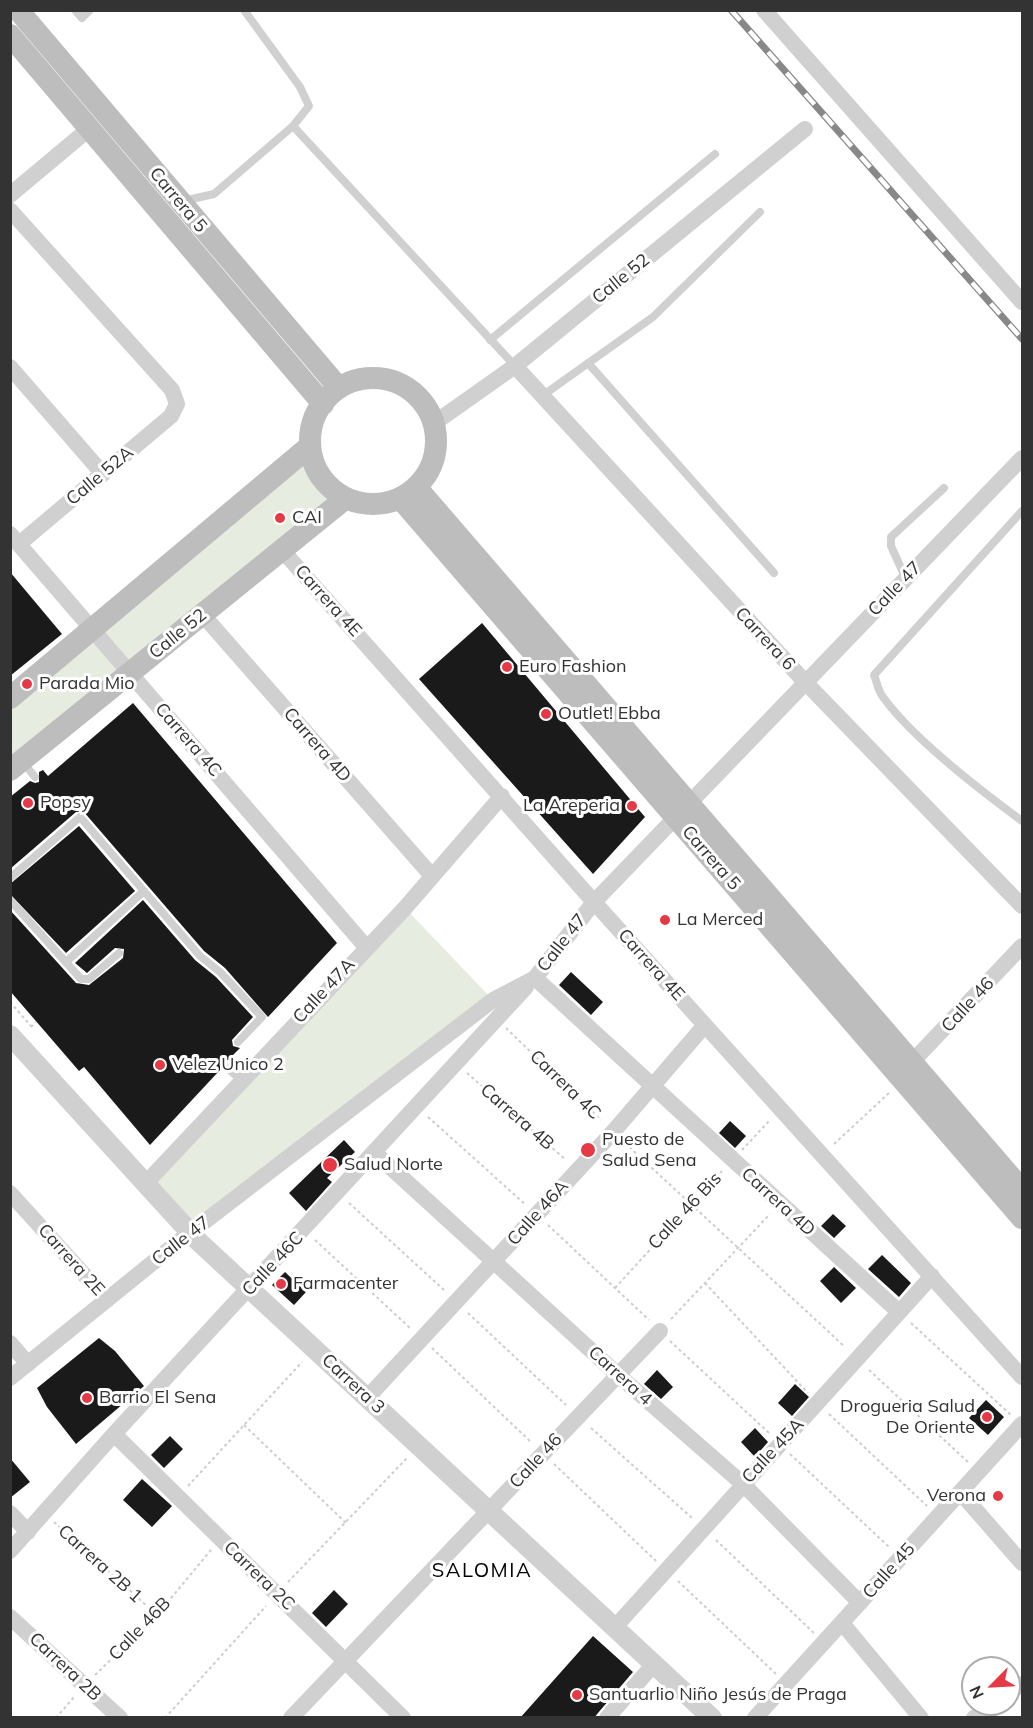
<!DOCTYPE html>
<meta charset="utf-8">
<style>
body{margin:0}
#map{position:relative;width:1033px;height:1728px;overflow:hidden;background:#fff;font-family:Mulish,sans-serif}
canvas{display:block}
.frame{position:absolute;inset:0;border:12px solid #333;pointer-events:none}
.north{position:absolute;left:961px;top:1656px;width:60px;height:60px;box-sizing:border-box;background:#fff;border:2px solid #adadad;border-radius:50%;rotate:246deg;font-size:16px;font-weight:700;line-height:24px;text-align:center;color:#333}
.north::after{content:'';display:block;margin:auto;width:21px;height:27px;background:#e63946;clip-path:polygon(50% 0,100% 100%,50% 72%,0 100%)}
</style>
<div id="map">
<canvas width="1033" height="1728"></canvas>
<div class="frame"></div>
<div class="north">N</div>
</div>
<script>
const ctx = document.querySelector('canvas').getContext('2d');
ctx.lineJoin = 'round';
function paint(path, color) { ctx.fillStyle = color; ctx.fill(path, 'evenodd'); }
function trace(path, color, width, dash) { ctx.strokeStyle = color; ctx.lineWidth = width; ctx.lineCap = dash ? 'butt' : 'round'; ctx.setLineDash(dash || []); ctx.stroke(path); }
function label(font, color, halo, rows, align = 'center') {
  ctx.font = font + ' Mulish,sans-serif'; ctx.lineWidth = 6; ctx.setLineDash([]); ctx.textBaseline = 'middle'; ctx.strokeStyle = halo; ctx.fillStyle = color; for (const [text, x, y, turn = 0] of rows) {
    ctx.save(); ctx.translate(x, y); ctx.rotate((+turn || 0) * Math.PI / 180); ctx.textAlign = isNaN(turn) ? turn : align; if (halo) ctx.strokeText(text, 0, 0); ctx.fillText(text, 0, 0); ctx.restore();
  }
}
const green = new Path2D(`
 M310 446 322 477 346 498 11 770V698Z
 M405 908 493 1000 190 1233 145 1184Z`);
const building = new Path2D(`
 M10 572 62 634 10 676Z
 M482 623 645 817 593 874 419 679Z
 M133 703 337 943 268 1017 225 968 204 951 83 811 76 812 10 869V797L30 781 35 783 39 782V772L43 770 48 776Z
 M79 826 135 891 66 953 10 894V884Z
 M143 900 195 960 216 977 253 1017 232 1040 233 1046 240 1048 228 1060H220V1070L150 1145 84 1067 79 1071 10 991V910L76 983 89 985 123 958 124 949 115 948 87 973 75 963Z
 M571 972 603 1002 591 1015 559 985Z
 M730 1121 746 1136 735 1148 719 1133Z
 M344 1140 355 1152 327 1178 332 1182 306 1211 289 1193Z
 M833 1214 846 1226 834 1238 821 1226Z
 M882 1255 911 1283 899 1297 868 1269Z
 M834 1267 856 1288 841 1303 820 1281Z
 M285 1272 306 1292 294 1305 272 1285Z
 M99 1338 115 1351 144 1386 76 1444 47 1407 37 1388Z
 M657 1370 673 1387 661 1399 644 1384Z
 M795 1384 809 1397 792 1416 778 1403Z
 M986 1400 1004 1417 988 1435 969 1418Z
 M755 1428 768 1442 755 1457 741 1442Z
 M170 1436 183 1449 164 1468 151 1455Z
 M10 1458 30 1482 10 1498Z
 M142 1479 172 1506 152 1527 123 1500Z
 M334 1590 348 1604 326 1627 312 1613Z
 M593 1636 633 1672 598 1713 594 1718H520Z`);
const path = new Path2D(`
 M10 1002 31 1026
 M31 1027 36 1022
 M506 1028 601 1120
 M467 1073 566 1160
 M428 1117 526 1205
 M625 1143 845 1347
 M834 1144 889 1093
 M742 1150 769 1121
 M349 1203 444 1290
 M548 1225 649 1320
 M315 1240 410 1328
 M705 1283 808 1393
 M615 1288 722 1171
 M468 1313 566 1405
 M671 1319 770 1214
 M911 1323 1011 1415
 M670 1341 769 1433
 M432 1348 532 1443
 M869 1370 968 1462
 M829 1414 927 1506
 M244 1425 346 1523
 M591 1428 692 1518
 M790 1454 889 1547
 M554 1464 656 1561
 M188 1486 302 1362
 M54 1522 157 1615
 M716 1540 814 1633
 M678 1581 776 1674
 M288 1582 407 1458
 M95 1675 157 1615 211 1550
 M56 1718 74 1697
 M165 1718 266 1606`);
const service = new Path2D(`
 M75 10 82 18 90 10
 M293 126 515 366
 M183 201 214 194 293 126 309 106 300 87 244 10
 M490 340 715 154
 M588 363 774 573
 M542 396 653 317 760 212
 M1022 511 874 675C877 682 878 691 883 697 913 739 980 790 1022 821
 M906 579 891 546V537L944 488
 M22 761 35 777
 M10 878 80 817 200 956 220 972 262 1017 238 1042
 M10 900 81 979H89L119 953
 M66 962 144 891
 M224 1065 241 1080`);
const minor = new Path2D(`
 M764 10 1022 302
 M10 195 90 128
 M10 210 172 390 177 404 171 416 19 544
 M515 366 806 683 1022 906
 M10 367 103 474
 M433 424 515 366 805 129
 M10 534 366 947
 M282 550 594 902 1022 1377
 M202 614 432 876
 M535 978 899 1312
 M912 1062 1022 946
 M375 1153 618 1375 743 1484 860 1603
 M145 1184 405 908 502 796
 M10 1193 107 1300
 M10 1343 28 1364
 M10 1378 182 1239 493 1000 535 978 594 902 1022 458
 M367 1398 613 1132 705 1025
 M114 1434 403 1718
 M960 1492 1022 1563
 M10 1513 28 1532
 M10 1551 114 1434 526 987
 M10 1617 120 1718
 M842 1623 921 1718
 M615 1627 932 1276
 M1009 1693 1022 1684
 M291 1718 660 1331
 M607 1718 654 1664
 M755 1718 1022 1424
 M974 1718 993 1704`);
const tertiary = new Path2D(`
 M10 1035 197 1240 712 1718`);
const secondary = new Path2D(`
 M18 10 339 388
 M10 35 323 404
 M310 441a63 63 0 1 1 126 0a63 63 0 1 1-126 0Z
 M416 487 1022 1190
 M400 498 1022 1218
 M10 698 310 446
 M10 770 346 498`);
const rail = new Path2D(`
 M731 10 1022 339`);
const markers = [
 [280,518,6,"#e63946"],
 [507,667,6,"#e63946"],
 [27,684,6,"#e63946"],
 [546,714,6,"#e63946"],
 [28,803,6,"#e63946"],
 [632,806,6,"#e63946"],
 [665,920,6,"#e63946"],
 [160,1065,6,"#e63946"],
 [588,1150,8,"#e63946"],
 [330,1165,8,"#e63946"],
 [281,1284,6,"#e63946"],
 [87,1398,6,"#e63946"],
 [987,1417,6,"#e63946"],
 [998,1496,6,"#e63946"],
 [577,1695,6,"#e63946"]
];
const streetNames = [
 ["Carrera 5",178,200,50],
 ["Calle 52",621,279,-39],
 ["Calle 52A",100,476,-40],
 ["Calle 47",895,589,-46],
 ["Carrera 4E",328,601,48],
 ["Calle 52",178,634,-39],
 ["Carrera 6",765,639,47],
 ["Carrera 4C",188,740,49],
 ["Carrera 4D",317,745,49],
 ["Carrera 5",711,858,49],
 ["Calle 47",562,943,-52],
 ["Carrera 4E",651,965,48],
 ["Calle 47A",324,991,-47],
 ["Calle 46",968,1005,-47],
 ["Carrera 4C",565,1085,44],
 ["Carrera 4B",517,1117,41],
 ["Carrera 4D",778,1202,42],
 ["Calle 46 Bis",685,1211,-47],
 ["Calle 46A",538,1213,-48],
 ["Calle 47",181,1241,-38],
 ["Carrera 2E",71,1260,48],
 ["Calle 46C",273,1264,-47],
 ["Carrera 4",620,1376,42],
 ["Carrera 3",353,1384,43],
 ["Calle 45A",773,1451,-47],
 ["Calle 46",536,1461,-47],
 ["Carrera 2B 1",100,1564,42],
 ["Calle 45",889,1571,-48],
 ["Carrera 2C",259,1576,44],
 ["Calle 46B",140,1629,-46],
 ["Carrera 2B",65,1667,43]
];
const poiNames = [
 ["CAI",292,518],
 ["Euro Fashion",519,667],
 ["Parada Mio",39,684],
 ["Outlet! Ebba",558,714],
 ["Popsy",40,803],
 ["La Areperia",620,806,"right"],
 ["La Merced",677,920],
 ["Velez Unico 2",172,1065],
 ["Puesto de",602,1140],
 ["Salud Sena",602,1161],
 ["Salud Norte",344,1165],
 ["Farmacenter",293,1284],
 ["Barrio El Sena",99,1398],
 ["Drogueria Salud",975,1407,"right"],
 ["De Oriente",975,1428,"right"],
 ["Verona",986,1496,"right"],
 ["Santuarlio Niño Jesús de Praga",589,1695]
];
const neighbourhoodNames = [
 ["SALOMIA",482,1571]
];
paint(green, '#e6ecdf');
paint(building, '#1a1a1a');
trace(path, '#cdcdcd', 2, [3, 3]);
trace(service, '#d0d0d0', 8);
trace(minor, '#d0d0d0', 16);
trace(tertiary, '#d0d0d0', 20);
trace(secondary, '#bdbdbd', 22);
trace(rail, '#888', 7);
trace(rail, '#fff', 4.5, [14]);
for (const [x, y, r, color] of markers) { const dot = new Path2D(); dot.arc(x, y, r, 0, 2 * Math.PI); ctx.fillStyle = color; ctx.fill(dot); trace(dot, '#fff', 2); }
label('18px', '#333', '#fff', streetNames);
label('18px', '#333', '#fff', poiNames, 'left');
ctx.letterSpacing = '1.5px';
label('20px', '#000', '#fff', neighbourhoodNames);
ctx.letterSpacing = '0px';
</script>
